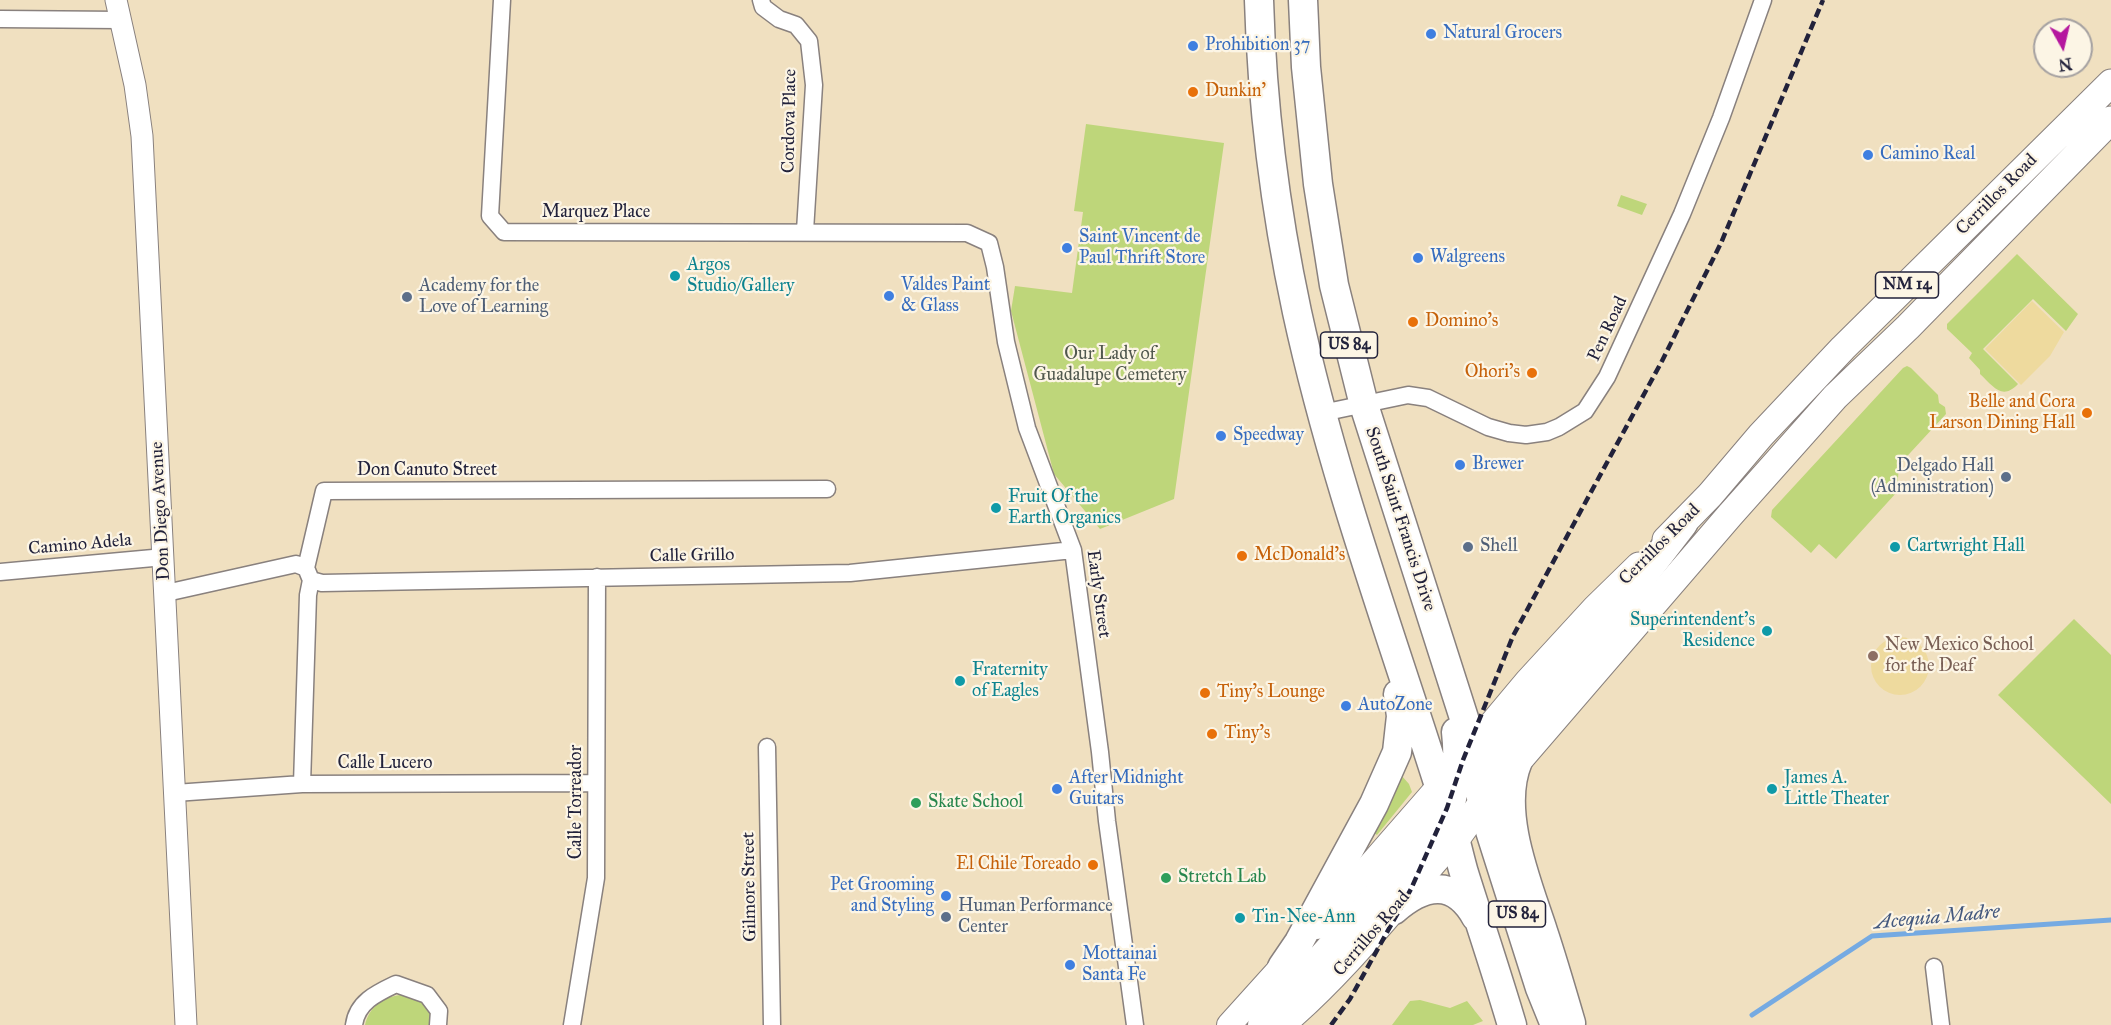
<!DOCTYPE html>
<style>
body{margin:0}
#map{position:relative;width:2111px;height:1025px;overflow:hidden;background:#f0e0c0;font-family:"IM FELL Great Primer",serif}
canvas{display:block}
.north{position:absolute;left:2033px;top:18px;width:60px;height:60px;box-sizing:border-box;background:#fcf5e5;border:2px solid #a5a1a1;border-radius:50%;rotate:172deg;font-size:16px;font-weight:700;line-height:24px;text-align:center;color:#22223b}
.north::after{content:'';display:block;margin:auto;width:21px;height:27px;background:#b5179e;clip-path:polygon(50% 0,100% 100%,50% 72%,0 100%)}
</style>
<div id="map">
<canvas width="2111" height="1025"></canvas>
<div class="north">N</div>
</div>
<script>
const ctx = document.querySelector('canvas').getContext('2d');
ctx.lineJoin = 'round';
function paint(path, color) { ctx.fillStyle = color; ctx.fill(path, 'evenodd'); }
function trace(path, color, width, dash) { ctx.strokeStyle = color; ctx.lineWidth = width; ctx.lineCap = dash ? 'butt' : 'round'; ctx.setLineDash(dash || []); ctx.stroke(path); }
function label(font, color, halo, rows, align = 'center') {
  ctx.font = font + ' "IM FELL Great Primer",serif'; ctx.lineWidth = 4.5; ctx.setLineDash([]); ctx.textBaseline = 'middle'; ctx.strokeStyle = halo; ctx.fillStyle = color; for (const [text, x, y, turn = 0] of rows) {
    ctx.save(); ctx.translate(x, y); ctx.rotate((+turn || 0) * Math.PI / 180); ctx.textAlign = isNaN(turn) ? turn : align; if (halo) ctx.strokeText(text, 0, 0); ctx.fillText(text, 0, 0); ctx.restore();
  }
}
const green = new Path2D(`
 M1086 124 1224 143 1174 499 1100 529 1054 474 1011 311 1015 286 1072 293 1083 212 1074 211Z
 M1621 195 1647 204 1642 215 1617 206Z
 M2017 254 2078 314 2066 331 2033 299 1983 349 2018 384C2002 401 1993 386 1980 374V370L1969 358 1972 353 1947 329V324Z
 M1907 366 1911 368 1938 395 1939 403 1945 407 1946 414 1899 465 1897 492 1836 559 1819 544 1811 553 1771 517 1772 510 1903 368Z
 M2074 619 2111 655V804L1998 695Z
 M1401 775 1409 784 1412 792 1377 835 1371 831Z
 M400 995 420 1000 435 1014 433 1025H365C369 1007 383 997 400 995Z
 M1420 1000 1450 1008 1467 1001 1483 1021 1473 1025H1392L1410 1001Z`);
const sand = new Path2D(`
 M2032 301 2064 332 2050 356 2021 385 1985 349Z
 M1871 666a29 29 0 1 1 58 0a29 29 0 1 1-58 0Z`);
const stream = new Path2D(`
 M1752 1015 1872 936 2111 920`);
const minor = new Path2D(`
 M502 0 490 216 504 232 967 233 989 243 995 267 1006 342 1027 428 1073 550 1100 752 1107 821 1135 1025
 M761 0 763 7 779 19 796 25 809 41 814 85 805 231
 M0 19 121 20
 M1322 413 1408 395 1428 398 1488 427 1509 433 1526 435 1547 432 1559 427 1585 411 1607 377 1682 214 1721 118 1763 0
 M0 572 164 557
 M311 580 322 583 850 573 1073 550
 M166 593 296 564 306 568
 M767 747 772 1025
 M302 784 308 595 311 580 306 568 324 491 827 489
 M175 793 302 784 596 783
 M1934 967 1941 1025
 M354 1025C357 1002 377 993 396 984L427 995 439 1011 438 1025
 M572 1025 596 878 597 577`);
const tertiary = new Path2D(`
 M116 0 135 85 142 136 186 1025`);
const secondary = new Path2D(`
 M1316 927 1438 787
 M1229 1025 1293 954
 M1283 1025C1348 970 1399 902 1456 839`);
const primary = new Path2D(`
 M1666 540 1710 495 1761 435 1843 348 2111 83
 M1461 762 1528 682 1596 608 1639 566
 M1456 839 1482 803 1730 515 1835 397 1908 327 2111 120`);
const trunk = new Path2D(`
 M1259 0C1262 105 1275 209 1297 312 1334 482 1395 645 1447 811 1454 831 1458 852 1464 873 1480 924 1497 974 1512 1025
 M1303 0 1306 67 1318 184 1334 285 1364 405 1471 740 1482 803 1490 831 1540 988 1555 1025
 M1518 761C1497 811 1527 882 1543 931 1553 961 1562 992 1571 1023
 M1475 784 1493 751 1606 624 1683 524
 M1394 910C1424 884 1454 878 1476 917
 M1282 967 1299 942 1374 804 1397 752 1401 716 1398 694
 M1262 1025 1371 902 1448 812C1457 786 1459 758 1456 732`);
const rail = new Path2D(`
 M1331 1025 1350 999 1411 889 1447 808 1463 760 1513 636 1662 361 1721 243 1823 0`);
const markers = [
 [1431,34,6,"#3f7fe0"],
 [1193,46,6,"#3f7fe0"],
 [1193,92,6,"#e8710a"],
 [1868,155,6,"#3f7fe0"],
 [1067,248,6,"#3f7fe0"],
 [1418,258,6,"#3f7fe0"],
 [675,276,6,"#0f9aa8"],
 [889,296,6,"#3f7fe0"],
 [407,297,6,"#5c6f8a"],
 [1413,322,6,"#e8710a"],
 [1532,373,6,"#e8710a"],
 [2087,413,6,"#e8710a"],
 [1221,436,6,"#3f7fe0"],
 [1460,465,6,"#3f7fe0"],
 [2006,477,6,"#5c6f8a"],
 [996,508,6,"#0f9aa8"],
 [1468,547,6,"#5c6f8a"],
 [1895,547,6,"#0f9aa8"],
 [1242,556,6,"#e8710a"],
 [1767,631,6,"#0f9aa8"],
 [1873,656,6,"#8d6e63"],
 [960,681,6,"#0f9aa8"],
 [1205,693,6,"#e8710a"],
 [1346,706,6,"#3f7fe0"],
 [1212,734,6,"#e8710a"],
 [1057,789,6,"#3f7fe0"],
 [1772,789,6,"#0f9aa8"],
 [916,803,6,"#2e9e5b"],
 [1093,865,6,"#e8710a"],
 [1166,878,6,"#2e9e5b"],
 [946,896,6,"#3f7fe0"],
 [946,917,6,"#5c6f8a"],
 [1240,918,6,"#0f9aa8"],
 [1070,965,6,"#3f7fe0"]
];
const shields = [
 [1907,285,63],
 [1349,345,57],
 [1517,914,57]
];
const shieldNames = [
 ["NM 14",1907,285],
 ["US 84",1349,345],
 ["US 84",1517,914]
];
const shopNames = [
 ["Natural Grocers",1443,34],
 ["Prohibition 37",1205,46],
 ["Camino Real",1880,155],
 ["Saint Vincent de",1079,238],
 ["Paul Thrift Store",1079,259],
 ["Walgreens",1430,258],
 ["Valdes Paint",901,286],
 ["& Glass",901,307],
 ["Speedway",1233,436],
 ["Brewer",1472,465],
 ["AutoZone",1358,706],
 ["After Midnight",1069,779],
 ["Guitars",1069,800],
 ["Pet Grooming",934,886,"right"],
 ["and Styling",934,907,"right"],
 ["Mottainai",1082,955],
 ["Santa Fe",1082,976]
];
const foodNames = [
 ["Dunkin'",1205,92],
 ["Domino's",1425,322],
 ["Ohori's",1520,373,"right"],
 ["Belle and Cora",2075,403,"right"],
 ["Larson Dining Hall",2075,424,"right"],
 ["McDonald's",1254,556],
 ["Tiny's Lounge",1217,693],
 ["Tiny's",1224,734],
 ["El Chile Toreado",1081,865,"right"]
];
const streetNames = [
 ["Cordova Place",790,121,-89],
 ["Cerrillos Road",1997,195,-45],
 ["Marquez Place",596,213],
 ["Pen Road",1608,329,-65],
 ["Don Canuto Street",427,471],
 ["Don Diego Avenue",161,511,-93],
 ["South Saint Francis Drive",1400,519,72],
 ["Camino Adela",80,545,-5],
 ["Cerrillos Road",1660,545,-45],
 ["Calle Grillo",692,556,-1],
 ["Early Street",1098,594,82],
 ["Calle Lucero",385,764],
 ["Calle Torreador",577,802,-90],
 ["Gilmore Street",750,887,-91],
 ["Cerrillos Road",1372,934,-49]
];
const cultureNames = [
 ["Argos",687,266],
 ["Studio/Gallery",687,287],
 ["Fruit Of the",1008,498],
 ["Earth Organics",1008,519],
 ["Cartwright Hall",1907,547],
 ["Superintendent's",1755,621,"right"],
 ["Residence",1755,642,"right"],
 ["Fraternity",972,671],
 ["of Eagles",972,692],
 ["James A.",1784,779],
 ["Little Theater",1784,800],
 ["Tin-Nee-Ann",1252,918]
];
const serviceNames = [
 ["Academy for the",419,287],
 ["Love of Learning",419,308],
 ["Delgado Hall",1994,467,"right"],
 ["(Administration)",1994,488,"right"],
 ["Shell",1480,547],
 ["Human Performance",958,907],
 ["Center",958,928]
];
const parkNames = [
 ["Our Lady of",1110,355],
 ["Guadalupe Cemetery",1110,376]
];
const educationNames = [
 ["New Mexico School",1885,646],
 ["for the Deaf",1885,667]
];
const leisureNames = [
 ["Skate School",928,803],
 ["Stretch Lab",1178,878]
];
const waterNames = [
 ["Acequia Madre",1937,918,-5]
];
paint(green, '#bed67a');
paint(sand, '#eeda9e');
trace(stream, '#75aae2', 5);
trace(minor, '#89817e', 19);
trace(tertiary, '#89817e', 23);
trace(secondary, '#89817e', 26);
trace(primary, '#89817e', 29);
trace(trunk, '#89817e', 31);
trace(minor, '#fff', 16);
trace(tertiary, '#fff', 21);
trace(secondary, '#fff', 24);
trace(primary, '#fff', 27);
trace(trunk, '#fff', 28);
trace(rail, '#22223b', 4.5, [9, 4.5]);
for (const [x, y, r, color] of markers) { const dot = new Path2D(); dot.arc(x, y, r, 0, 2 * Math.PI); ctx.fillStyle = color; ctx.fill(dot); trace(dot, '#fcf5e5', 2); }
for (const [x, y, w] of shields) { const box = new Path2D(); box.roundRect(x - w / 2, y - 13, w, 26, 4.5); ctx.fillStyle = '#fcf5e5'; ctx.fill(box); trace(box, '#22223b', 1.5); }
label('bold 16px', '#22223b', null, shieldNames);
label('18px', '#366cbe', '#fcf5e5', shopNames, 'left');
label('18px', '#c56008', '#fcf5e5', foodNames, 'left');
label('18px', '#22223b', '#fcf5e5', streetNames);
label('18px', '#0d838f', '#fcf5e5', cultureNames, 'left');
label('18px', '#4e5e75', '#fcf5e5', serviceNames, 'left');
label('18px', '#51584e', '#fcf5e5', parkNames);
label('18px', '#785e54', '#fcf5e5', educationNames, 'left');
label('18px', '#27864d', '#fcf5e5', leisureNames, 'left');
label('italic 20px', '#43587e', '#fcf5e5', waterNames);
</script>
